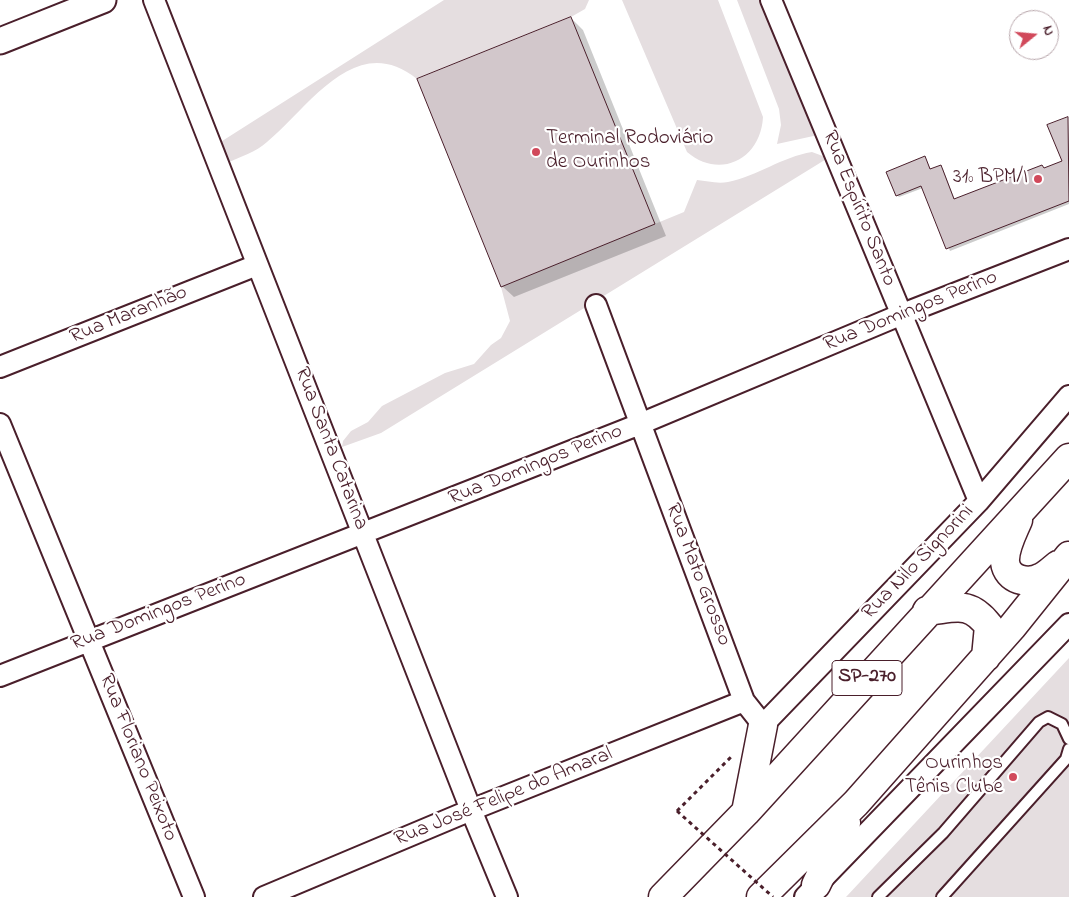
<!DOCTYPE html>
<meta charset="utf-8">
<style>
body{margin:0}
#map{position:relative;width:1069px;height:897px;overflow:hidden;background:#fff;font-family:"Indie Flower",sans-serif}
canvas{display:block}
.north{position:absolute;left:1009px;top:10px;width:50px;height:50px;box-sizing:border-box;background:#fff;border:1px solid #b7a5aa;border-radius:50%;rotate:73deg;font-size:14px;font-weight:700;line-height:20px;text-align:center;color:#4a1f2b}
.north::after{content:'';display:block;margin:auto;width:18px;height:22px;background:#d1495b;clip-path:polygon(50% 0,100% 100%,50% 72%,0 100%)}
</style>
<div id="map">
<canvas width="1069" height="897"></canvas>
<div class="north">N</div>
</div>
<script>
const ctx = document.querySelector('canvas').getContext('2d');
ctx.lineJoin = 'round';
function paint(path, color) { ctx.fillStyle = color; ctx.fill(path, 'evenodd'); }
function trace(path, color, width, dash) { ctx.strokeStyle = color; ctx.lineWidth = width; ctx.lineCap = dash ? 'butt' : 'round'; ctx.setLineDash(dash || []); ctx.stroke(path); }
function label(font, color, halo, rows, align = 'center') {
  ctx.font = font + ' "Indie Flower",sans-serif'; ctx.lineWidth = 4.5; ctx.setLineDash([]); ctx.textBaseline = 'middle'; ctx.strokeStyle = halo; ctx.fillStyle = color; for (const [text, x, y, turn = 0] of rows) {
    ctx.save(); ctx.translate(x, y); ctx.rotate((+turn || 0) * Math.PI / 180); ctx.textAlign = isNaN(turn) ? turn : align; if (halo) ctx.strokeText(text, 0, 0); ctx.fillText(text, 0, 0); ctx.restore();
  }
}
const green = new Path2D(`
 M444 0H589L585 9 571 17 417 79C356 30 310 106 267 142 256 152 240 157 227 163L219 143Z
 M622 0H718L763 117C761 159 720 180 687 152Z
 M737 0H762L818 135 777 144 781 125 779 109Z
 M812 152 828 158 381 433 342 447 343 441 351 431 368 422 382 406 445 373 474 364 491 345 501 338 510 321 501 287 684 212 697 180C707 181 717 184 728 182 757 176 782 157 812 152Z
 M1069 658V897H846Z`);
const shadow = new Path2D(`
 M571 18 583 30 666 236 514 297 502 286Z
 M1068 119 1069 204 950 251 923 188 899 197 897 195 925 157 931 170 940 166 943 169 955 200 1063 162Z`);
const building = new Path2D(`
 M571 17 655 224 501 287 417 79Z
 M1068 117 1069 201 946 249 921 186 896 196 886 172 925 156 930 169 941 165 954 199 1042 165 1044 168 1062 161 1047 125Z`);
const path = new Path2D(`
 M677 811 733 755`);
const service = new Path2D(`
 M878 897 943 833 1039 722 1048 717 1062 724 1069 739
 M942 897 1066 759 1069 749`);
const minor = new Path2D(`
 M154 0 471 810 507 897
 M771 0 979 501
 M596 305 744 701 763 725 979 501 1069 396
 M0 367 257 265
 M0 424 194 897
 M0 676 640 424 900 315 1069 249
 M264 897 471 810 744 701
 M805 897 1069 624`);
const tertiary = new Path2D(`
 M0 41 103 0`);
const motorway = new Path2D(`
 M1018 520C1013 532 1004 548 1005 562 1007 580 1028 585 1042 577 1048 574 1053 569 1058 565
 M927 611C956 608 969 600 989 626L986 657
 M746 812 763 725
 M816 885 846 823
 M663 897 746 812 1069 458
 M761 897 856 803 1012 627 1069 556`);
const pathBridge = new Path2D(`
 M677 811 773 897`);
const markers = [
 [536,152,5,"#d1495b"],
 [1038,179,5,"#d1495b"],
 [1013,777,5,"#d1495b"]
];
const shields = [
 [867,678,70]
];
const shieldNames = [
 ["SP-270",867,678]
];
const poiNames = [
 ["Terminal Rodoviário",546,140,"left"],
 ["de Ourinhos",546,164,"left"],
 ["31º BPM/I",1028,179],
 ["Ourinhos",1003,765],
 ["Tênis Clube",1003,789]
];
const streetNames = [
 ["Rua Espírito Santo",858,209,68],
 ["Rua Domingos Perino",911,312,-22],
 ["Rua Maranhão",129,316,-22],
 ["Rua Santa Catarina",330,449,69],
 ["Rua Domingos Perino",536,466,-22],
 ["Rua Nilo Signorini",919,563,-46],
 ["Rua Mato Grosso",697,575,69],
 ["Rua Domingos Perino",159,613,-21],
 ["Rua Floriano Peixoto",137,758,68],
 ["Rua José Felipe do Amaral",504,798,-22]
];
paint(green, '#e5dee0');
paint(shadow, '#0003');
paint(building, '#d2c7cb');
trace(building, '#4a1f2b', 1);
trace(service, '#4a1f2b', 14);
trace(minor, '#4a1f2b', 24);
trace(tertiary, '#4a1f2b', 29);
trace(motorway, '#4a1f2b', 31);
trace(path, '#4a1f2b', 3, [4, 4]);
trace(service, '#fff', 10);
trace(minor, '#fff', 20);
trace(tertiary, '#fff', 25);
trace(motorway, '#fff', 28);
trace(pathBridge, '#4a1f2b', 3, [4, 4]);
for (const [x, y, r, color] of markers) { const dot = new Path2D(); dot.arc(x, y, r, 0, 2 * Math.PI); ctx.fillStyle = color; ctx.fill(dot); trace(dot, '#fff', 2); }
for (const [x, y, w] of shields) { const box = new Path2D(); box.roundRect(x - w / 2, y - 17.5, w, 35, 4); ctx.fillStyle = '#fff'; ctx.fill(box); trace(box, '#4a1f2b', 1); }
label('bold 20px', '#4a1f2b', null, shieldNames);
label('21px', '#4a1f2b', '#fff', poiNames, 'right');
label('21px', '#4a1f2b', '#fff', streetNames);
</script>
